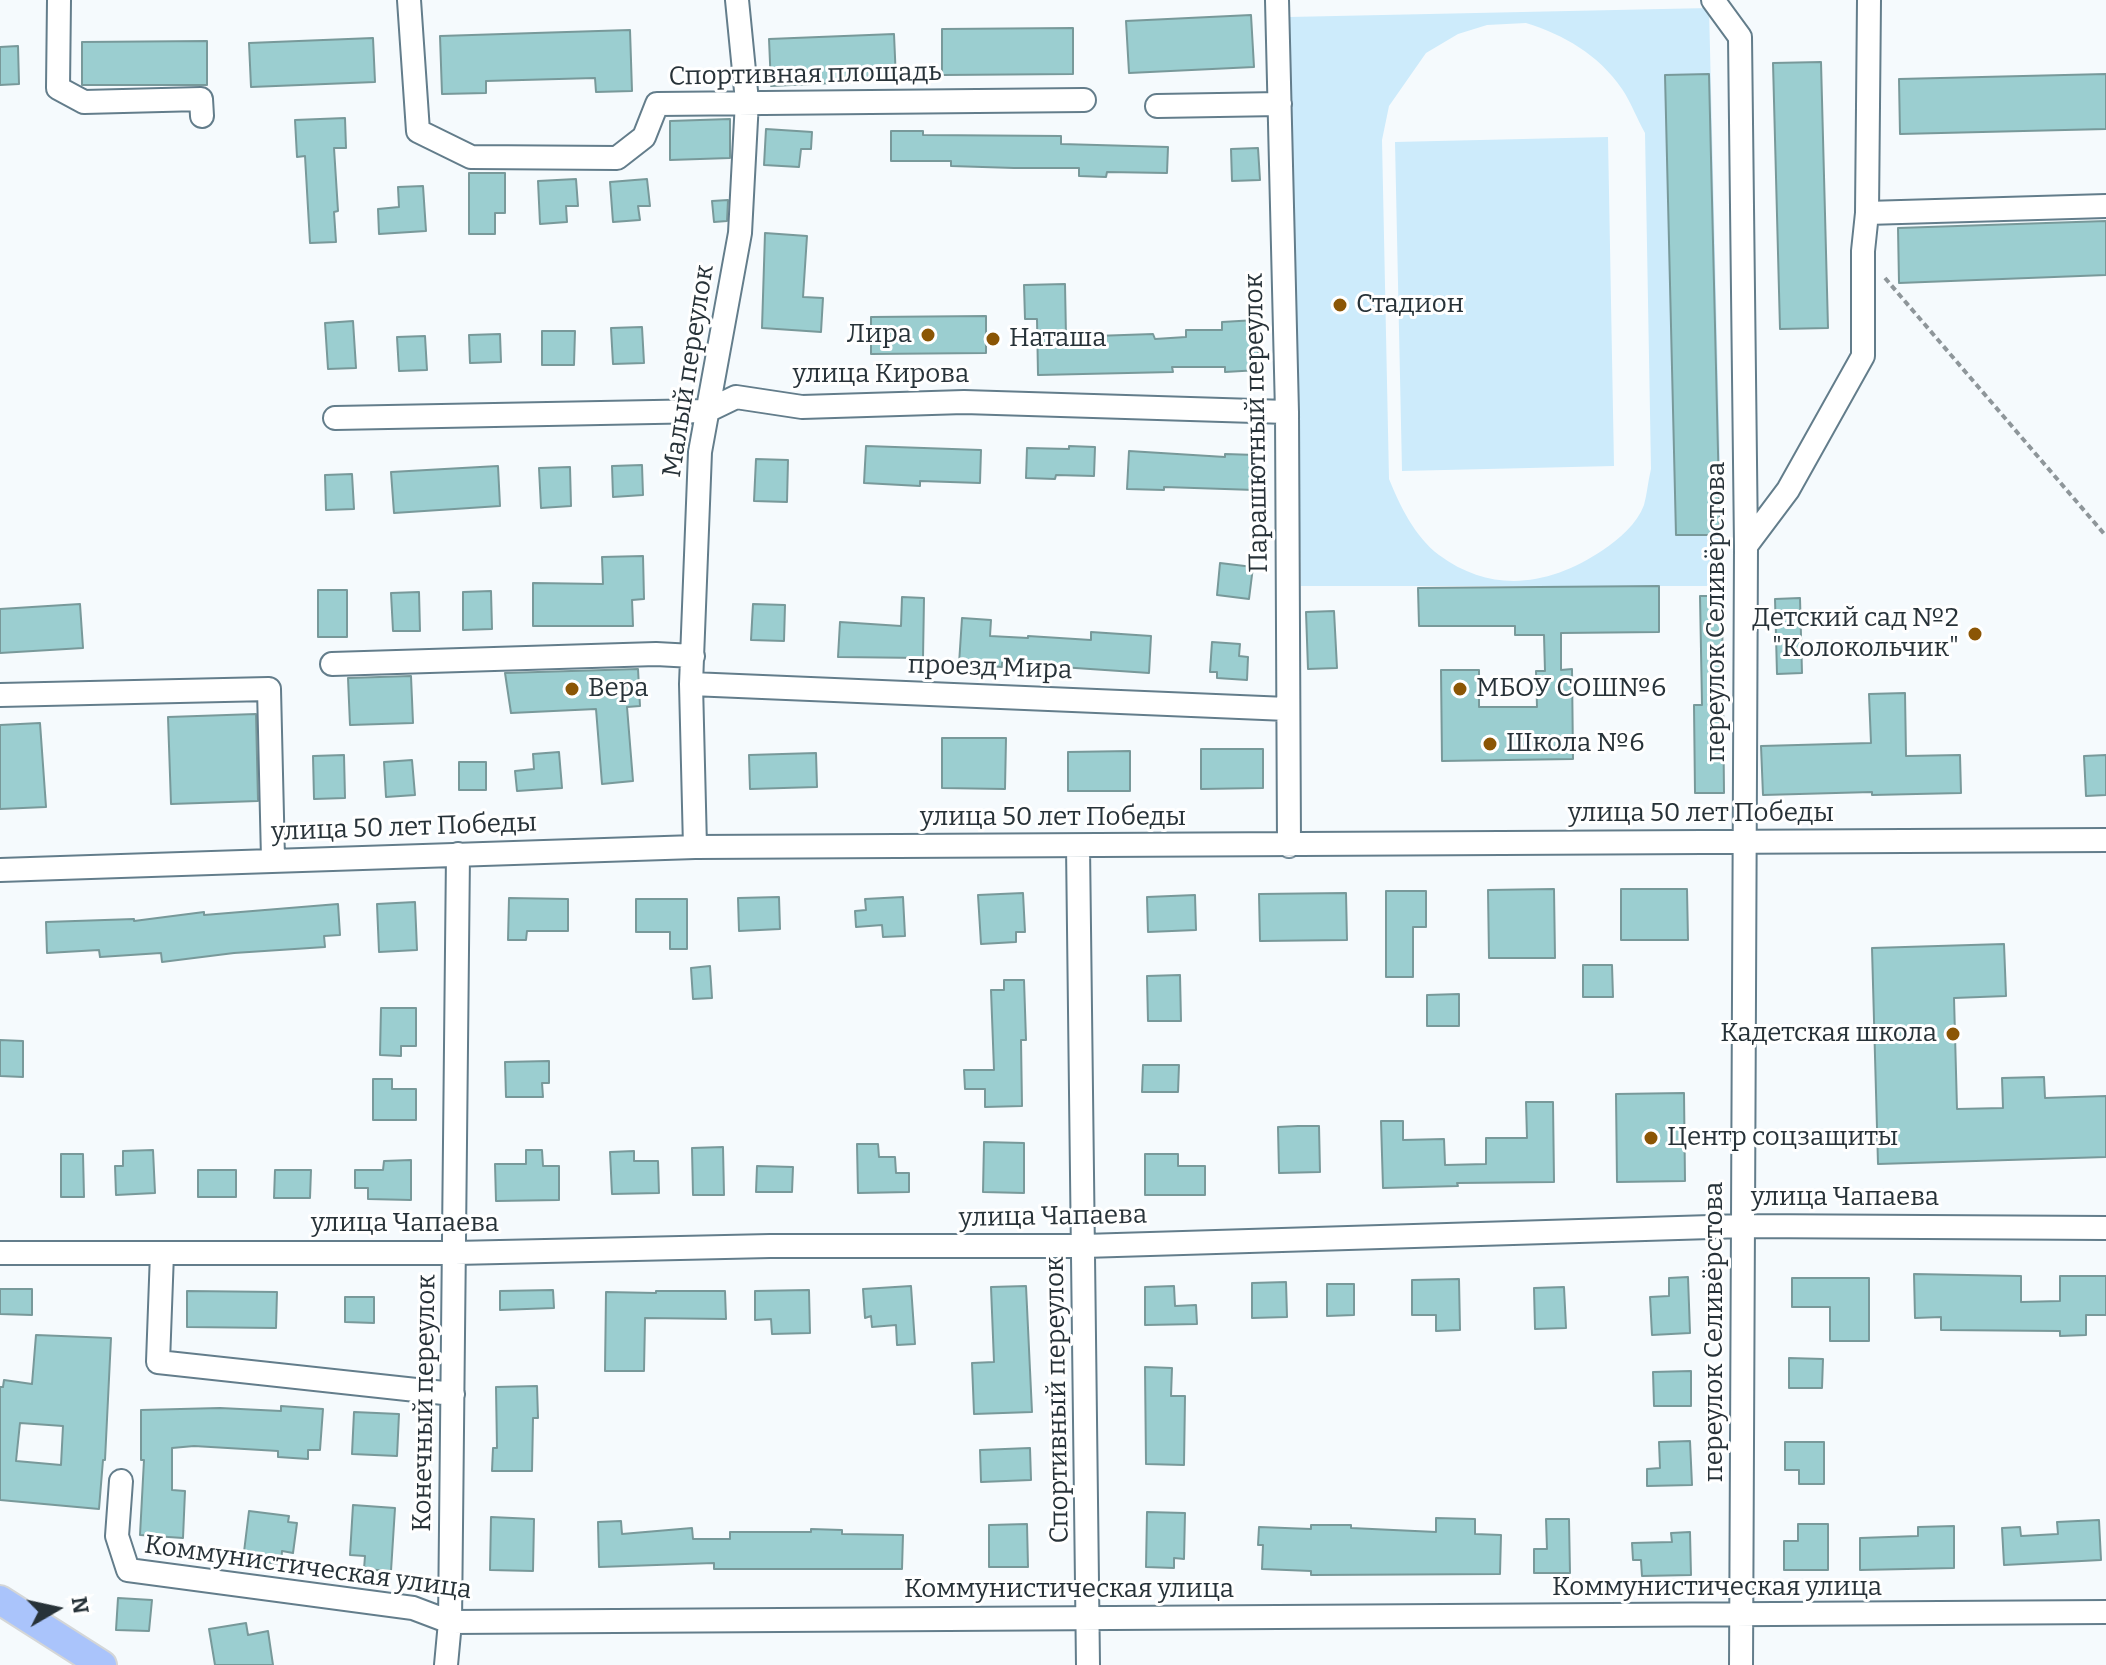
<!DOCTYPE html>
<meta charset="utf-8">
<style>
body{margin:0}
#map{position:relative;width:2106px;height:1665px;overflow:hidden;background:#f5fafd;font-family:Bitter,serif}
canvas{display:block}
.north{position:absolute;left:16px;top:1569px;width:80px;height:80px;-webkit-text-stroke:6px #fff;paint-order:stroke;rotate:81deg;font-size:22px;font-weight:700;line-height:32px;text-align:center;color:#273238}
.north::after{content:'';display:block;margin:auto;width:28px;height:36px;background:#273238;clip-path:polygon(50% 0,100% 100%,50% 72%,0 100%)}
</style>
<div id="map">
<canvas width="2106" height="1665"></canvas>
<div class="north">N</div>
</div>
<script>
const ctx = document.querySelector('canvas').getContext('2d');
ctx.lineJoin = 'round';
function paint(path, color) { ctx.fillStyle = color; ctx.fill(path, 'evenodd'); }
function trace(path, color, width, dash) { ctx.strokeStyle = color; ctx.lineWidth = width; ctx.lineCap = dash ? 'butt' : 'round'; ctx.setLineDash(dash || []); ctx.stroke(path); }
function label(font, color, halo, rows, align = 'center') {
  ctx.font = font + ' Bitter,serif'; ctx.lineWidth = 6; ctx.setLineDash([]); ctx.textBaseline = 'middle'; ctx.strokeStyle = halo; ctx.fillStyle = color; for (const [text, x, y, turn = 0] of rows) {
    ctx.save(); ctx.translate(x, y); ctx.rotate((+turn || 0) * Math.PI / 180); ctx.textAlign = isNaN(turn) ? turn : align; if (halo) ctx.strokeText(text, 0, 0); ctx.fillText(text, 0, 0); ctx.restore();
  }
}
const green = new Path2D(`
 M1709 8 1723 586H1301L1289 17ZM1526 23C1564 35 1598 54 1622 89 1631 102 1637 119 1645 133L1651 469C1648 481 1647 494 1644 505 1637 524 1619 539 1603 550 1551 585 1493 595 1439 555 1415 537 1400 506 1389 479L1382 140 1389 106 1426 53 1458 34 1487 25Z
 M1608 137 1614 466 1402 471 1395 142Z`);
const building = new Path2D(`
 M1251 15 1254 67 1129 73 1126 21Z
 M1073 28V74L942 75V29Z
 M630 30 632 91 596 92 595 78 486 81V93L442 94 440 36Z
 M894 34 896 80 771 86 769 39Z
 M373 38 375 82 251 87 249 43Z
 M207 41V85H82V42Z
 M18 46 19 84 0 85V47Z
 M1821 62 1828 328 1780 329 1773 63Z
 M1709 74 1720 535H1676L1665 75Z
 M2106 74V129L1900 134 1899 79Z
 M345 118 346 148H334L338 211 334 212 336 242 310 243 305 156 297 157 295 120Z
 M730 119V158L670 160V121Z
 M766 129 812 132 811 149H801L799 167 764 165Z
 M891 131H923V135L1061 136V144L1168 147 1167 173 1107 172 1106 177 1079 176V168H1014L951 166V161H891Z
 M1258 148 1260 180 1232 181 1231 149Z
 M469 173H505V213H495V234H469Z
 M576 179 578 206H566L567 222 540 224 538 181Z
 M647 179 650 206H638L640 220 613 222 610 182Z
 M423 186 426 231 379 234 378 209 399 207 398 187Z
 M728 200 727 221 714 222 712 201Z
 M2106 221V275L1899 283 1898 228Z
 M765 233 807 236 803 297 823 298 821 332 762 328Z
 M1065 284 1066 337 1153 334 1155 339 1186 337V330H1222V322L1256 320 1259 370 1225 372V367H1172L1173 372 1038 375 1037 319H1025L1024 285Z
 M986 316V353L871 354V317Z
 M353 321 356 368 328 369 325 323Z
 M642 327 644 363 613 364 611 328Z
 M542 331H575L574 365H542Z
 M500 334 501 362 470 363 469 335Z
 M425 336 427 370 399 371 397 337Z
 M866 446 981 450 980 483 920 481V486L864 483Z
 M1069 446 1095 447 1094 476 1056 475 1055 479 1026 478 1027 448 1069 449Z
 M1129 451 1225 457V454L1256 455 1255 490 1164 487V490L1127 489Z
 M756 459 788 460 787 502 754 501Z
 M642 465 643 495 613 497 612 466Z
 M498 466 500 506 394 513 391 472Z
 M570 467 571 506 541 508 539 468Z
 M352 474 354 509 326 510 325 475Z
 M643 556 644 599 632 600 633 626H533V583L603 584 602 557Z
 M1220 563 1253 567 1249 599 1217 595Z
 M1659 586V632L1561 633V670L1572 669 1573 759 1442 761 1441 670H1479V707H1537L1536 671H1545L1544 635H1515V626H1419L1418 588Z
 M318 590H347V637H318Z
 M491 591 492 629 463 630V592Z
 M419 592 420 631H393L391 593Z
 M1700 596H1722L1724 793H1695L1694 705H1702Z
 M902 597 924 598 923 658 838 657 840 622 901 626Z
 M1800 598 1802 673 1777 674 1775 599Z
 M80 604 83 648 0 653V609Z
 M753 604 785 605 784 641 751 640Z
 M1334 611 1337 668 1308 669 1306 612Z
 M962 618 991 620 990 636 1028 638V636L1091 640V632L1151 636 1149 673 1002 663V667L959 664Z
 M1212 642 1240 644 1239 656 1248 657 1247 680 1217 678V672H1210Z
 M638 669 640 706 627 707 633 781 602 784 596 709 511 713 505 673Z
 M411 676 413 723 350 725 348 678Z
 M1905 693 1906 756 1960 755 1961 793 1872 795V792L1763 795 1761 746 1871 743 1869 694Z
 M256 714 258 801 171 804 168 717Z
 M40 723 46 807 0 809V725Z
 M942 738H1006L1005 789 942 788Z
 M1201 749H1263V788L1201 789Z
 M1130 751V791H1068V752Z
 M559 752 562 788 517 791 515 771 534 769 533 754Z
 M816 753 817 787 750 789 749 755Z
 M344 755 345 798 314 799 313 756Z
 M2106 755V795L2086 796 2084 756Z
 M412 760 415 795 386 797 384 762Z
 M459 762H486V790H459Z
 M1554 889 1555 958H1489L1488 890Z
 M1621 889H1687L1688 940H1621Z
 M1386 891H1426V927H1413V977H1386Z
 M1023 893 1025 932H1016V942L981 944 978 895Z
 M1346 893 1347 940 1260 941 1259 894Z
 M1195 895 1196 930 1148 932 1147 897Z
 M779 897 780 929 739 931 738 898Z
 M903 897 905 936 883 937 882 925 856 927 855 911 866 910 865 899Z
 M509 898 568 899V931H527L526 940H508Z
 M636 899H687V949H670V932H636Z
 M415 902 417 950 379 952 377 904Z
 M338 904 340 935 324 936 325 947 234 953 162 962 161 953 100 957 99 950 47 953 46 922 134 919V921L204 912V915Z
 M2004 944 2006 996 1954 998 1957 1109 2003 1108 2002 1078 2044 1077 2045 1098 2106 1096V1157L1878 1164 1872 948Z
 M1583 965H1612L1613 997H1583Z
 M710 966 712 998 693 999 691 968Z
 M1180 975 1181 1021H1148L1147 976Z
 M1004 980H1024L1026 1040H1021L1022 1106 985 1107V1089H965L964 1070H994L991 990H1004Z
 M1459 994V1026H1427V995Z
 M381 1008H416V1046H401V1056L380 1055Z
 M0 1040 23 1041V1077L0 1076Z
 M549 1061V1083H542L543 1097H506L505 1062Z
 M1143 1065H1179L1178 1092H1142Z
 M373 1079H392V1089H416V1120H373Z
 M1684 1093 1685 1181 1617 1182 1616 1094Z
 M1526 1102H1553L1554 1182 1457 1183 1458 1186 1383 1188 1381 1121H1403V1140L1444 1139 1445 1165 1486 1164V1138H1527Z
 M1298 1126H1319L1320 1172 1279 1173 1278 1127Z
 M984 1142 1024 1143V1193L983 1192Z
 M857 1144H878L879 1157H895L896 1173H909V1192L858 1193Z
 M723 1147 724 1195H693L692 1148Z
 M153 1150 155 1193 116 1195 115 1166H123V1151Z
 M526 1150H542L543 1166H559V1200L496 1201 495 1164H526Z
 M634 1151V1161H658L659 1193 612 1194 610 1152Z
 M61 1154H83L84 1197H61Z
 M1145 1154H1178V1166H1205V1195H1145Z
 M411 1160V1200L368 1199V1188H355V1170H383L384 1161Z
 M757 1166 793 1167 792 1192H756Z
 M198 1170H236V1197H198Z
 M275 1170H311L310 1198H274Z
 M1914 1274 2021 1276V1302L2060 1301V1276H2106V1315H2086V1335L2060 1336V1331L1941 1330V1317L1915 1318Z
 M1688 1277 1690 1333 1652 1335 1650 1297 1669 1296V1278Z
 M1792 1278H1869V1341H1830V1307H1792Z
 M1459 1279 1460 1330 1436 1331V1315H1412V1280Z
 M1286 1282 1287 1317 1252 1318V1283Z
 M1327 1284H1354V1315L1327 1316Z
 M911 1286 915 1344 897 1345 896 1325 872 1327 871 1316 865 1318 863 1289Z
 M1026 1286 1032 1412 974 1414 972 1363 994 1362 991 1287Z
 M1174 1286 1175 1306 1196 1305 1197 1324 1145 1325V1287Z
 M1564 1287 1566 1328 1535 1329 1534 1288Z
 M0 1289H32V1315L0 1314Z
 M553 1290 554 1308 500 1310V1291Z
 M809 1290 810 1333 772 1334 771 1319 755 1320V1291Z
 M187 1291 277 1292 276 1328 187 1327Z
 M656 1291H725L726 1319 645 1318 644 1371H605L606 1292 656 1293Z
 M345 1297H374V1323L345 1322Z
 M36 1335 111 1338 105 1460H103L99 1509 0 1500V1387H3L4 1380 32 1384ZM20 1423 63 1426 61 1465 16 1461Z
 M1789 1358 1823 1359 1822 1388H1789Z
 M1145 1367 1172 1368 1171 1396H1185L1184 1465 1146 1464Z
 M1691 1371V1406H1654L1653 1372Z
 M537 1386 538 1418H533L532 1471H492L493 1448H497L496 1387Z
 M281 1406 323 1409 320 1450H308V1459L278 1457V1451L194 1446 172 1448V1490L185 1491 183 1538 140 1535 144 1460H141V1410L220 1408 281 1411Z
 M354 1412 399 1414 397 1456 352 1454Z
 M1690 1441 1692 1485 1647 1486V1469L1660 1468 1659 1442Z
 M1785 1442H1824V1484H1799V1470H1785Z
 M1030 1448 1031 1480 981 1482 980 1450Z
 M353 1505 395 1508 391 1571 364 1569 365 1556 350 1555Z
 M249 1511 289 1516 288 1522 297 1523 293 1553 282 1551 281 1564 243 1560Z
 M1147 1512 1185 1513 1184 1559 1174 1558V1568L1146 1567Z
 M491 1517 534 1519 533 1571 490 1570Z
 M1436 1518 1475 1519V1534L1501 1535 1500 1574 1311 1575V1571L1262 1569 1263 1545H1258L1259 1527 1311 1529V1525H1351V1528L1436 1532Z
 M1546 1519H1569L1570 1573H1534V1549H1547Z
 M2099 1520 2101 1560 2004 1565 2002 1528 2020 1527 2021 1536 2058 1534 2057 1522Z
 M621 1521 622 1534 692 1528 693 1539H730V1532H811V1529L842 1530V1534L903 1535 902 1569H714V1563L599 1567 598 1522Z
 M1027 1524 1028 1567H989V1525Z
 M1798 1524H1828V1570H1784V1541H1798Z
 M1954 1526V1568L1860 1570V1538L1918 1536V1527Z
 M1690 1532 1691 1575 1642 1576 1641 1560H1633L1632 1543 1672 1542 1671 1533Z
 M118 1598 152 1600 149 1631 116 1630Z
 M246 1623 248 1635 268 1631 273 1665H215L209 1629Z`);
const path = new Path2D(`
 M1885 278 2106 536`);
const minor = new Path2D(`
 M59 0 58 88 84 102 201 99 202 116
 M409 0 418 131 471 157 617 158 644 137 657 104 1084 100
 M1277 0 1287 412 1289 846
 M1713 0 1740 37 1746 546 1741 1665
 M1869 0 1867 213 2106 206
 M1157 106 1280 104
 M335 418 707 411 736 397 802 407 964 402 1287 412
 M1746 546 1788 490 1863 356V251L1867 213
 M332 664 656 654 693 656
 M691 684 1287 709
 M0 695 269 689 273 859
 M1078 846 1088 1665
 M695 847 691 684 700 452 740 233 747 101 737 0
 M0 870 695 847 2106 840
 M0 1253H455L770 1246H1084L1744 1226 2106 1228
 M162 1253 158 1362 453 1394
 M121 1481 117 1536 128 1570 413 1608 450 1622 2106 1612
 M446 1665 450 1622 458 854`);
const major = new Path2D(`
 M0 1600 102 1665`);
const markers = [
 [1340,305,8,"#8b5605"],
 [928,335,8,"#8b5605"],
 [993,339,8,"#8b5605"],
 [1975,634,8,"#8b5605"],
 [572,689,8,"#8b5605"],
 [1460,689,8,"#8b5605"],
 [1490,744,8,"#8b5605"],
 [1953,1034,8,"#8b5605"],
 [1651,1138,8,"#8b5605"]
];
const streetNames = [
 ["Спортивная площадь",805,75,-1],
 ["Малый переулок",689,371,-81],
 ["улица Кирова",881,375],
 ["Парашютный переулок",1257,423,-91],
 ["переулок Селивёрстова",1717,612,-90],
 ["проезд Мира",990,668,2],
 ["улица 50 лет Победы",1701,814],
 ["улица 50 лет Победы",1053,818],
 ["улица 50 лет Победы",404,828,-2],
 ["улица Чапаева",1845,1198],
 ["улица Чапаева",1053,1217,-1],
 ["улица Чапаева",405,1224],
 ["переулок Селивёрстова",1715,1332,-90],
 ["Спортивный переулок",1058,1400,-91],
 ["Конечный переулок",425,1403,-89],
 ["Коммунистическая улица",308,1568,8],
 ["Коммунистическая улица",1717,1588],
 ["Коммунистическая улица",1069,1590]
];
const poiNames = [
 ["Стадион",1356,305],
 ["Лира",912,335,"right"],
 ["Наташа",1009,339],
 ["Детский сад №2",1959,619,"right"],
 ["\"Колокольчик\"",1959,649,"right"],
 ["Вера",588,689],
 ["МБОУ СОШ№6",1476,689],
 ["Школа №6",1506,744],
 ["Кадетская школа",1937,1034,"right"],
 ["Центр соцзащиты",1667,1138]
];
paint(green, '#cdebfb');
paint(building, '#9bced0');
trace(building, '#78999a', 2);
trace(minor, '#637d8b', 26);
trace(major, '#d4d6d7', 32);
trace(path, '#8e969a', 4, [6, 4]);
trace(minor, '#fff', 22);
trace(major, '#aac4fb', 28);
for (const [x, y, r, color] of markers) { const dot = new Path2D(); dot.arc(x, y, r, 0, 2 * Math.PI); ctx.fillStyle = color; ctx.fill(dot); trace(dot, '#fff', 3); }
label('26px', '#273238', '#fff', streetNames);
label('26px', '#273238', '#fff', poiNames, 'left');
</script>
